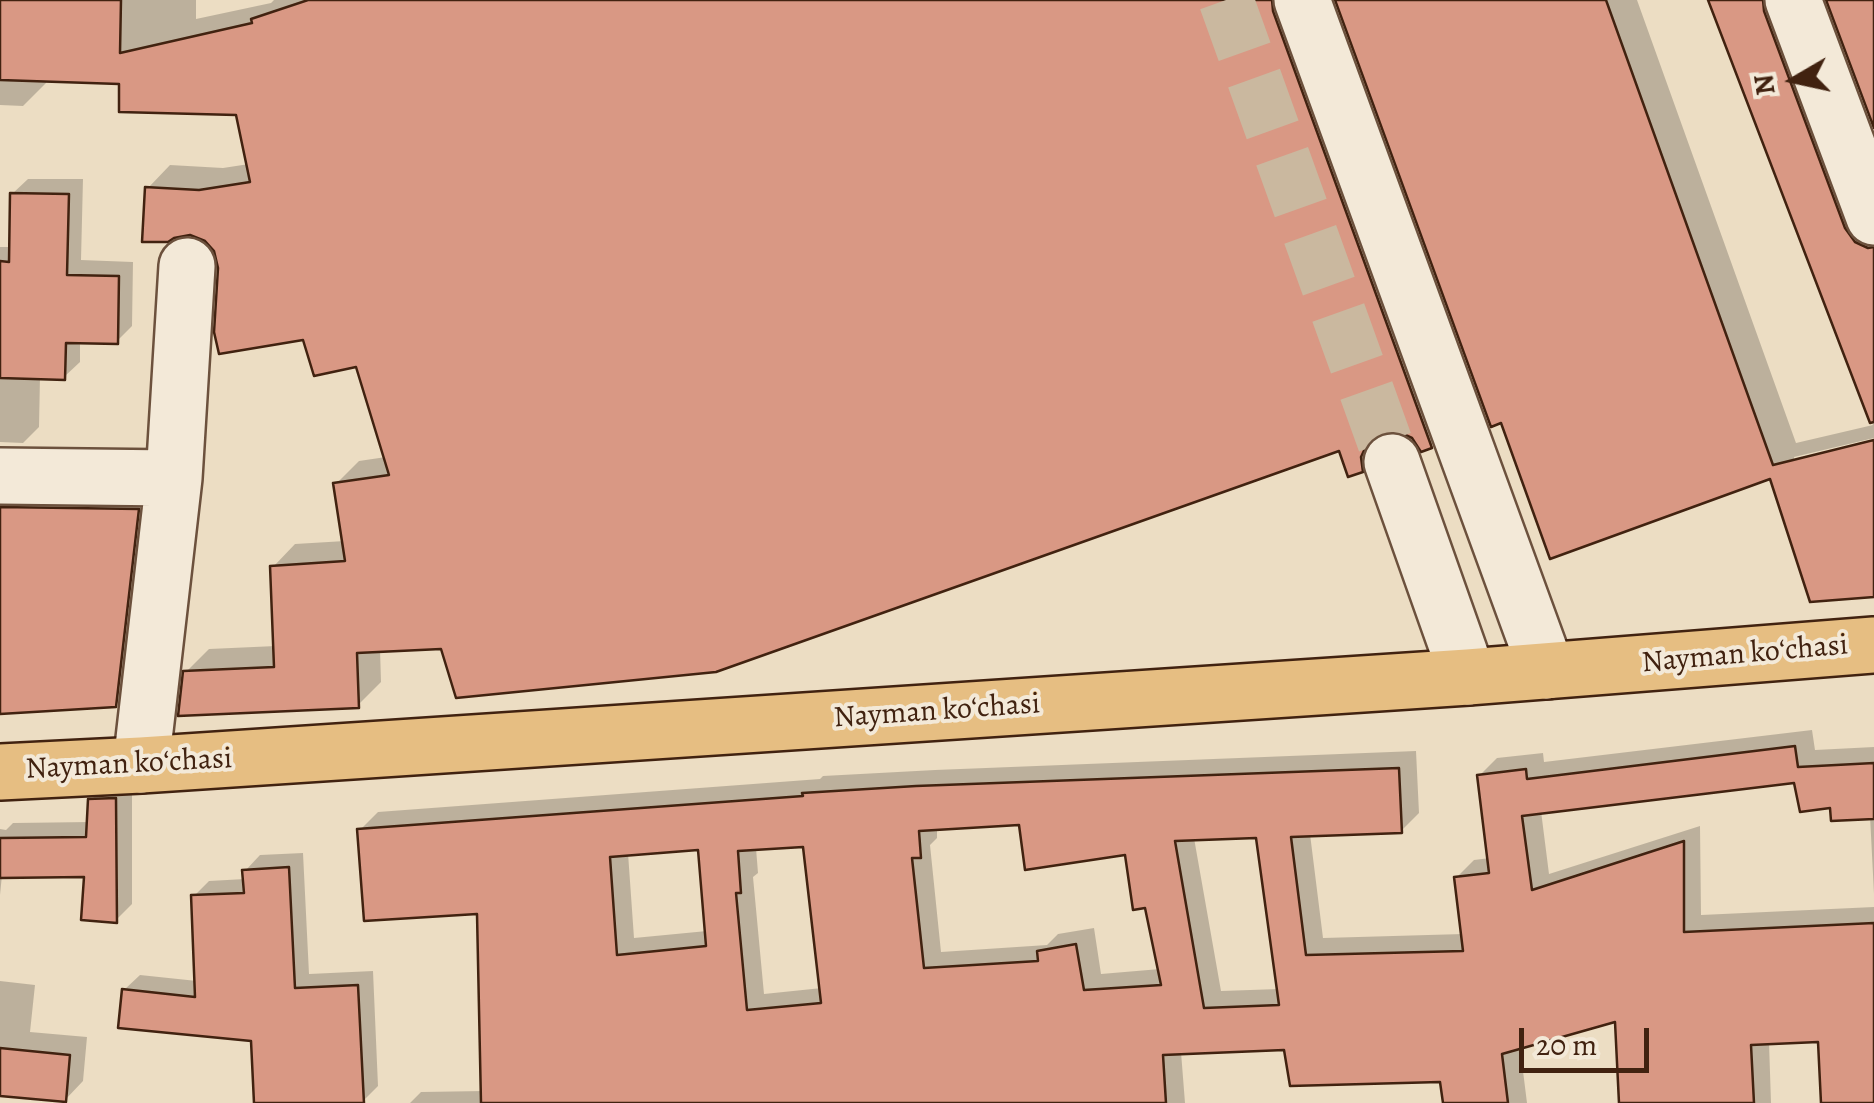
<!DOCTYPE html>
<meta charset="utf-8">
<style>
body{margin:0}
#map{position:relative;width:1874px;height:1103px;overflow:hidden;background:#ecddc3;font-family:Alegreya,serif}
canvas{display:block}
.north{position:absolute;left:1744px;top:30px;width:100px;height:100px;-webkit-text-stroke:8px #f3e9d8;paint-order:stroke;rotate:261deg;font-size:28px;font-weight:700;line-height:40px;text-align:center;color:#412210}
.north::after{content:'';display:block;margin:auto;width:35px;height:45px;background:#412210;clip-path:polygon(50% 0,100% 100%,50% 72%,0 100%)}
.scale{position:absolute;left:1519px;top:1028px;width:130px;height:45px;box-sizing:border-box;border:5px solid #412210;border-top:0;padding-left:12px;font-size:30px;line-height:35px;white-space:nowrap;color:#412210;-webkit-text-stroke:8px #f3e9d8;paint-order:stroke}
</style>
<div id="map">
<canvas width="1874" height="1103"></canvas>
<div class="north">N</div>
<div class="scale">20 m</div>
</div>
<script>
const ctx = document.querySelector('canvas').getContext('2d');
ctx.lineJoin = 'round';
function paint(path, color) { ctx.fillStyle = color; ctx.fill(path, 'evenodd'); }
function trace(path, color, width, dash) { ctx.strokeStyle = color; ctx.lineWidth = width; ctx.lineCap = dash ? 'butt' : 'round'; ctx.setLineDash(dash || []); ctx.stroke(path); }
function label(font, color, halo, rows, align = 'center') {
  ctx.font = font + ' Alegreya,serif'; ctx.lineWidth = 8; ctx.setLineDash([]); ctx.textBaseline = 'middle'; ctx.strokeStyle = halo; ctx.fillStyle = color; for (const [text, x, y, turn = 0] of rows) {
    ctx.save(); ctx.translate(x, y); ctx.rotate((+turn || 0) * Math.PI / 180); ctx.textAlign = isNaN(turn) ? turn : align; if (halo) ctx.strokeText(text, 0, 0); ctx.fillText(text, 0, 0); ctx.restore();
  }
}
const shadow = new Path2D(`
 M0 0H196V19L271 3 274 0H1299L1454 423 1431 446 1399 429 1384 430V447L1361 470 1341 448 443 647 380 649 381 682 358 705 186 672 209 649 276 646 273 567 295 544 345 541 336 484 359 461 386 457 358 364 305 337 221 268 217 250 148 188 170 165 223 168 249 164 238 112 122 82 46 79V83L23 106 0 105Z
 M1338 0H1637L1796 443 1873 425 1710 0H1790L1874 215V438L1794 457V462L1874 443V594L1772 476 1503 420Z
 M28 179H83L81 260 133 262 132 326 117 341 80 340V362L64 377H40L39 427 23 443 0 442V247H12V194Z
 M0 488 153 494 131 689 115 705 0 711Z
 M1812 730 1815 750 1874 747V894L1870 816 1832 805 1796 780 1541 811 1549 874 1700 826 1701 915 1874 907V1103H1823L1820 1039 1769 1042 1771 1103H1621L1617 1019 1520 1047 1527 1103H1445L1442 1080 1287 1047 1181 1052 1185 1103H410L421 1092 484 1091 480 911 360 830 378 812 820 779 823 776 935 770 1416 751 1419 813 1401 831 1310 834 1323 938 1463 934 1456 878 1474 860 1490 858 1479 776 1497 758 1543 753 1544 762ZM1021 823 1127 852 1147 905 1160 969 1101 974 1094 928 1058 934 1047 945 941 952 930 845 937 838V827ZM1258 836 1279 989 1221 991 1194 838ZM805 844 822 988 764 994 753 877 758 873 756 848ZM701 847 707 931 634 938 628 853Z
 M132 782V904L116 920 86 874 2 875 0 895V829L6 830 13 823 90 822 91 800 108 783Z
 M303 853 309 974 373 971 378 1086 363 1101 257 1103 254 1039 124 990 140 975 197 981 194 896 209 881 245 879V871L260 855Z
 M0 981 35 985 30 1032 87 1037 83 1081 65 1100 0 1093Z`);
const building = new Path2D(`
 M0 0H121L120 53 252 23 251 19 308 0H1272L1273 11 1432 448 1421 452 1412 438 1399 432H1383L1368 442 1361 457 1363 472 1348 477 1339 451 716 672 456 698 441 649 357 653 359 708 178 716 183 671 274 667 270 566 345 561 333 483 389 475 356 367 314 376 303 340 219 354 214 332 218 268 214 251 205 241 190 235 174 238 168 242H142L145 187 199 190 250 182 236 115 119 112V84L0 80Z
 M1335 0H1606L1773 465 1874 440V597L1810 602 1770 479 1550 559 1501 423 1491 427Z
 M1708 0H1763L1764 11 1845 228 1855 242 1868 248 1874 247V422L1870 423Z
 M1826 0H1874V128Z
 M10 193 69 194 67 275 119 276 118 344 66 343 65 380 0 378V261L9 262Z
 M0 507 139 509 116 707 0 714Z
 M1795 746 1798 767 1874 763V819L1831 821 1830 808 1800 812 1794 783 1522 816 1532 890 1684 841V932L1874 923V1103H1821L1818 1042 1751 1045 1754 1103H1619L1615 1022 1502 1054 1508 1103H1443L1440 1082 1290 1086 1284 1050 1163 1055 1166 1103H481L477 914 364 921 357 829 803 796 802 793 916 786 1399 768 1402 833 1291 837 1306 955 1463 951 1454 877 1489 873 1477 775 1526 769 1527 779ZM1019 825 1025 870 1125 855 1133 910 1145 908 1161 985 1084 990 1076 944 1037 951 1038 961 924 968 912 858H921L919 831ZM1256 838 1279 1005 1204 1008 1175 841ZM803 847 821 1003 747 1010 736 893H741L738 851ZM698 850 706 946 617 955 610 857Z
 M116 798 117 923 81 920 84 877 0 878V838L86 837 88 799Z
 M289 867 295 988 358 985 364 1103H254L251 1041 118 1028 122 989 195 997 191 895 244 893 242 870Z
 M0 1048 70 1055 66 1102 0 1096Z`);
const minorTunnel = new Path2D(`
 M1226 0 1392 462`);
const minor = new Path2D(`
 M1302 0 1547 671
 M1793 0 1874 217
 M1392 462 1468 677
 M0 476 174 478 187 266
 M141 765 174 478`);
const major = new Path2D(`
 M0 772 141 765 1468 677 1874 645`);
const streetNames = [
 ["Nayman koʻchasi",1745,655,-5],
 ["Nayman koʻchasi",937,712,-4],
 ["Nayman koʻchasi",129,765,-3]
];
paint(shadow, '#0003');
paint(building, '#d99884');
trace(building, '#412210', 2.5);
trace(minorTunnel, '#cab89f', 55, [55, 28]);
trace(minor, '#6c513d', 60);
trace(major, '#412210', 60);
trace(minor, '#f3e9d8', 55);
trace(major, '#e6be82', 55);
label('30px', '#412210', '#f3e9d8', streetNames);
</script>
